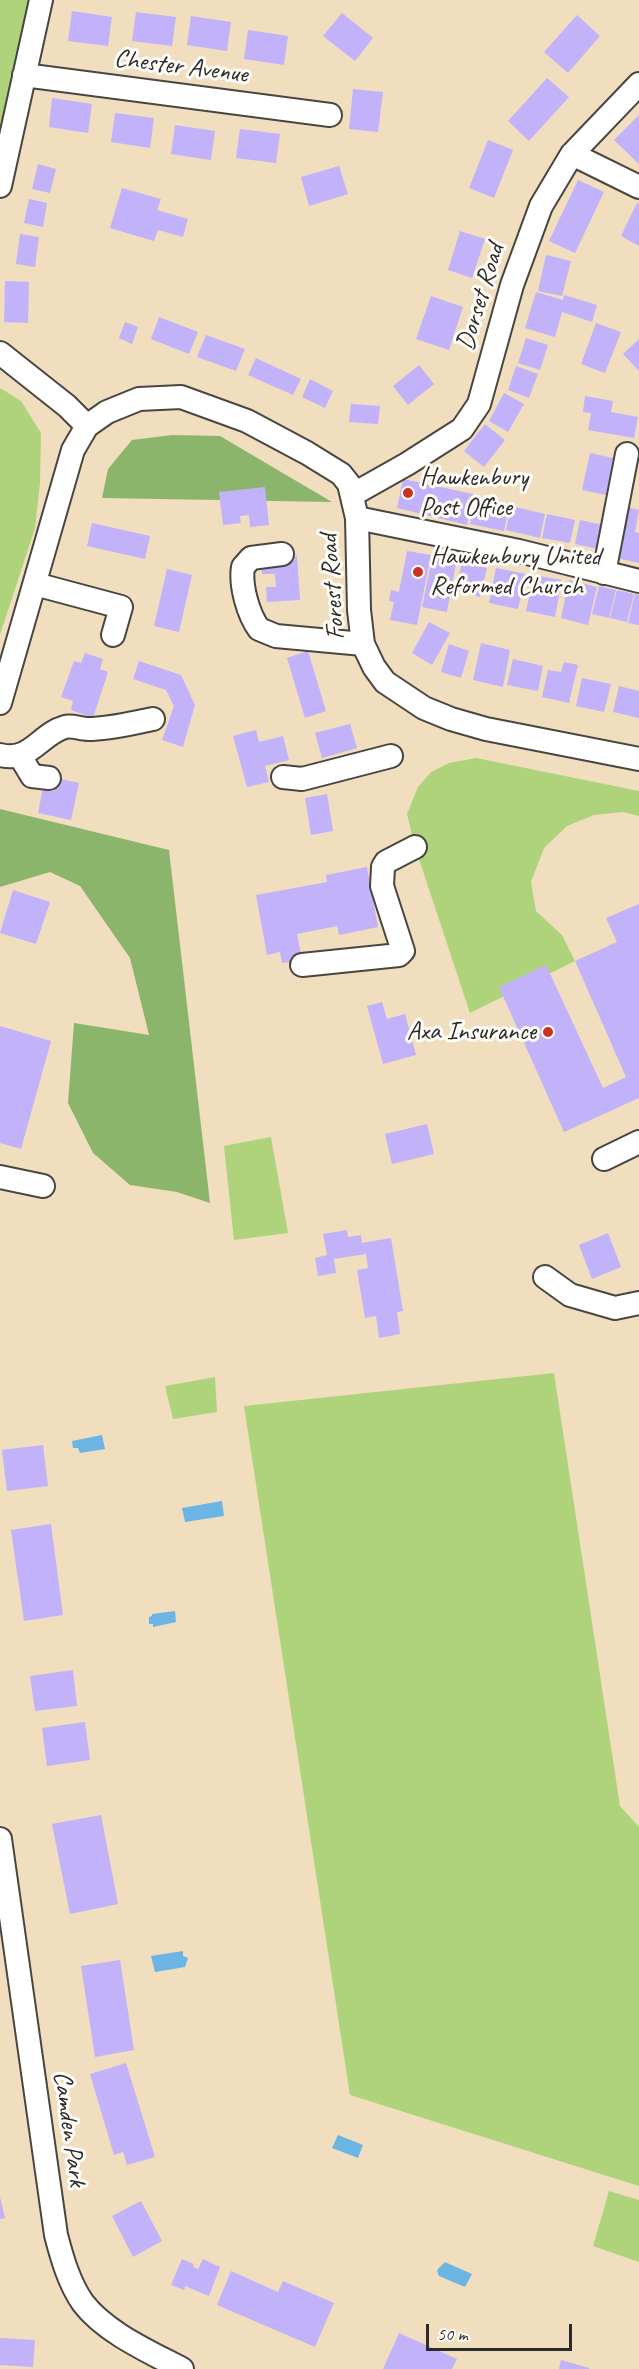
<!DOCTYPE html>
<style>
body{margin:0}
#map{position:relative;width:639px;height:2369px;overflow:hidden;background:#f0debf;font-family:Caveat,sans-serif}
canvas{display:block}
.scale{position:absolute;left:426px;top:2324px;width:146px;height:27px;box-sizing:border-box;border:3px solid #2b2b2b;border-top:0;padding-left:8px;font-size:18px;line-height:21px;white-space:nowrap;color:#2b2b2b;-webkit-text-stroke:4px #fdfcf7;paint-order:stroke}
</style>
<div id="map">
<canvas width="639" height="2369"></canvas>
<div class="scale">50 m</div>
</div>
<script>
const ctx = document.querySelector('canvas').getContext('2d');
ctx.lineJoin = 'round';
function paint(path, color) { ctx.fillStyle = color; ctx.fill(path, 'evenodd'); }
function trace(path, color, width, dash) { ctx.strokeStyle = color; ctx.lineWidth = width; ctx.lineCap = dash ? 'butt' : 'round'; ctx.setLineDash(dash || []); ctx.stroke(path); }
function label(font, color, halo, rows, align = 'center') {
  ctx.font = font + ' Caveat,sans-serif'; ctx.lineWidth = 6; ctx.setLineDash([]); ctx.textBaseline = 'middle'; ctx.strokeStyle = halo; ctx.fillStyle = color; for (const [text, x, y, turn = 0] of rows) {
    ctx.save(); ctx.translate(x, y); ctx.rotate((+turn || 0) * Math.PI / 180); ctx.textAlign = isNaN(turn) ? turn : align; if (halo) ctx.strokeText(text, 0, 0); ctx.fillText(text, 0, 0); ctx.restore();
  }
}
const green = new Path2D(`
 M0 0H30L26 31 0 134Z
 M0 388 21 401 41 433 40 483 35 528 0 635Z
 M476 758 639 791V816L623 812 594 815 567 826 544 848 531 882 536 911 562 935 575 961 470 1013 415 847 407 814 418 787 431 772 449 763Z
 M271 1137 288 1233 234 1240 224 1146Z
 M554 1373 620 1806 639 1827V2186L350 2095 244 1406Z
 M215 1377 217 1412 173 1419 165 1386Z
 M609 2191 639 2200V2262L593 2246Z`);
const forest = new Path2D(`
 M172 435 220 436 332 502 102 498 108 469 132 440Z
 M0 809 169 850 210 1203 177 1192 130 1185 93 1153 68 1103 74 1023 149 1035 130 958 80 886 50 872 0 887Z`);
const water = new Path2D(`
 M102 1435 105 1449 80 1453 78 1448H73L72 1441Z
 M222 1501 224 1516 185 1522 182 1508Z
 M175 1611 176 1622 153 1627V1624H149V1617L152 1616V1614Z
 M183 1951V1956L188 1958 185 1967 155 1972 151 1956Z
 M338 2135 363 2145 358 2158 332 2148Z
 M445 2262 472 2274 465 2287 439 2276 437 2270Z`);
const building = new Path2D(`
 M72 11 112 17 108 46 68 41Z
 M136 12 176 17 172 46 132 41Z
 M342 13 373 38 355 61 323 36Z
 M577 15 600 36 568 73 544 52Z
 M191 16 231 22 227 51 187 45Z
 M248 30 288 36 284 65 244 59Z
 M547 78 569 97 529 141 508 121Z
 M353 89 383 92 378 132 349 129Z
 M52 98 92 104 88 133 49 127Z
 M115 113 154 118 150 148 111 142Z
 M639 115V164L614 140Z
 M175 125 215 131 211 160 171 154Z
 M240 129 280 134 276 163 236 158Z
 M488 140 513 150 494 198 469 188Z
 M38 164 56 169 50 193 32 189Z
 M339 166 348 194 309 206 301 177Z
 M578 180 604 192 575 253 549 241Z
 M122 188 161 199 157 210 188 219 183 237 158 230 154 241 110 228Z
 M29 199 47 203 43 227 24 223Z
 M637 203 639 204V246L621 236Z
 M460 231 485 239 472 278 448 270Z
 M20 234 39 237 35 267 16 264Z
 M546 255 571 261 562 296 538 291Z
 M5 281 29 282 28 323 4 322Z
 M536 292 563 300 564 295 597 305 592 322 562 312 555 337 525 328Z
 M431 296 463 307 449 350 416 339Z
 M159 317 198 332 189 354 151 339Z
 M125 322 138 327 132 344 119 338Z
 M596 323 621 332 605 373 581 364Z
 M206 335 245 349 236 371 197 357Z
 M526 338 548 345 540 370 518 363Z
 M639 339V371L623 354Z
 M256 358 301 379 293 395 248 375Z
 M419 365 434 384 408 405 393 386Z
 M516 366 538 374 529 398 508 390Z
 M310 379 333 391 325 408 302 397Z
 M504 393 524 404 508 432 489 421Z
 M585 396 613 401 611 412 638 417 634 438 588 430 591 413 583 412Z
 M351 404 380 406 378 424 349 422Z
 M485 424 505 440 484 467 464 451Z
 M590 453 613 458 606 495 582 490Z
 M403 479 473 494 467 525 397 508Z
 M265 487 269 525 250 527 249 515 240 516 241 523 223 525 219 492Z
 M475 500 509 507 504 531 470 524Z
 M511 506 545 514 540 538 506 530Z
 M622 506 639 510 635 532 639 533V563L612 557Z
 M547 514 575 520 570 543 542 538Z
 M580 520 608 526 603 550 575 544Z
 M92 523 150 536 145 559 87 546Z
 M407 551 431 555 417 625 390 620 394 602 389 601 391 590 399 592Z
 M433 553 457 558 447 612 422 607Z
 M297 556 300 600 267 602 266 587H276L275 574H262L261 558Z
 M462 562 487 568 480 597 455 590Z
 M496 568 526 574 518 609 489 603Z
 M167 569 192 575 179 632 154 626Z
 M534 575 562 580 555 617 526 611Z
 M569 580 597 587 588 625 561 618Z
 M599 586 616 590 609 618 592 614Z
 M617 590 634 594 627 622 610 618Z
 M635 594 639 595V625L628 623Z
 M429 622 450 633 432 665 412 653Z
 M481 643 510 650 503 687 473 680Z
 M449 644 469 651 461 678 441 672Z
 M308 651 326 711 305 718 287 658Z
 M85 653 103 659 100 669 108 672 93 718 71 710 73 701 61 697 74 661 81 663Z
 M513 659 543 666 538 691 507 685Z
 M139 661 181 675 195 705 183 747 162 740 174 706 166 690 133 679Z
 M564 662 578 665 569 703 542 697 548 670 561 672Z
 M582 678 611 684 604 712 576 706Z
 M619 686 639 691V718L613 712Z
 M350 724 357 748 322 758 315 733Z
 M256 730 259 742 283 736 289 760 265 766 269 782 247 787 233 736Z
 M56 778 79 783 71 820 38 813 43 788 54 791Z
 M327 794 333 831 311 835 305 798Z
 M367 867 378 927 339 935 337 926 297 934 302 960 282 963 280 952 267 955 256 895 327 882 326 875Z
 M13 890 50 902 36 944 0 933Z
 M639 904V1098L564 1132 499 987 546 965 603 1088 626 1077 575 961 617 942 606 918Z
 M382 1002 387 1019 405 1014 416 1055 383 1064 367 1006Z
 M0 1026 51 1041 21 1149 0 1143Z
 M427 1124 434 1154 392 1164 385 1134Z
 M347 1230 348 1237 361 1235 362 1243 391 1238 403 1311 397 1312 400 1334 379 1338 376 1316 365 1318 357 1270 368 1268 366 1254 334 1259 336 1273 318 1276 315 1258 327 1255 323 1234Z
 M608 1233 621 1267 592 1279 579 1245Z
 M43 1445 48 1486 7 1491 2 1450Z
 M51 1524 63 1615 24 1621 11 1530Z
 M73 1670 77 1706 35 1711 30 1676Z
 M85 1722 90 1760 47 1766 42 1728Z
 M101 1815 118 1904 70 1914 52 1824Z
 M120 1960 134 2050 95 2057 81 1966Z
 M126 2063 155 2157 127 2165 123 2152 114 2155 90 2074Z
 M0 2197 5 2218 0 2219Z
 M141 2201 162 2241 133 2257 112 2216Z
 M182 2259 194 2264 193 2267 198 2269 203 2259 220 2267 209 2296 185 2286 184 2290 171 2285Z
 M231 2271 278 2292 283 2281 334 2303 315 2347 217 2305Z
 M399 2333 457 2359 452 2369H383Z
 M0 2338 35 2340 33 2367 0 2365Z
 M561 2360 589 2368V2369H559Z`);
const minor = new Path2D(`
 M24 75 330 115
 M572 154 639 187
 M0 186 41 0
 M0 353 67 406 87 426
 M352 495 407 464 462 429 479 404 512 285 541 206 572 154 639 84
 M357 518 519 551 639 581
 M282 554 251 558 243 567C240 585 248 614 259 629L276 636 363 644
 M604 573 627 454
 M35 584 121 607 113 635
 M0 703 73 450 87 426 107 412 139 399 181 397 247 421 307 453 341 474 349 484 357 518 359 610 363 644 374 667 385 682 424 708 451 719 486 729 639 759
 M0 755C30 763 40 734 65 727 72 725 81 729 88 729 110 729 132 723 153 719
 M20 756 32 776 49 778
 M283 777 302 779 391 756
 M302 965 399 955 403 951 382 886 383 867 386 862 415 847
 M604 1159 639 1142
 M0 1177 43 1186
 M545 1277 570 1295 615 1308 639 1303
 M0 1839 56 2235C62 2258 69 2283 83 2303 106 2333 150 2352 182 2369`);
const markers = [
 [408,493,6,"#c8321e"],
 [418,572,6,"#c8321e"],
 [548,1032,6,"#c8321e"]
];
const streetNames = [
 ["Chester Avenue",181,67,7],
 ["Dorset Road",481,297,-73],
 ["Forest Road",333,587,-94],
 ["Camden Park",69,2129,82]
];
const poiNames = [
 ["Hawkenbury",420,478],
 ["Post Office",420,508],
 ["Hawkenbury United",430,557],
 ["Reformed Church",430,587],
 ["Axa Insurance",536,1032,"right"]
];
paint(green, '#afd37b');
paint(forest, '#8bb56b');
paint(water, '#6bb5e4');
paint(building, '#c1b2f9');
trace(minor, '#494641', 26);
trace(minor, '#fff', 22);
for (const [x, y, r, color] of markers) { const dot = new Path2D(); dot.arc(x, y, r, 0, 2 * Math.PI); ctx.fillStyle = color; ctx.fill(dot); trace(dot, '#fdfcf7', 2); }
label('26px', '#2b2b2b', '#fdfcf7', streetNames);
label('26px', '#2b2b2b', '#fdfcf7', poiNames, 'left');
</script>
